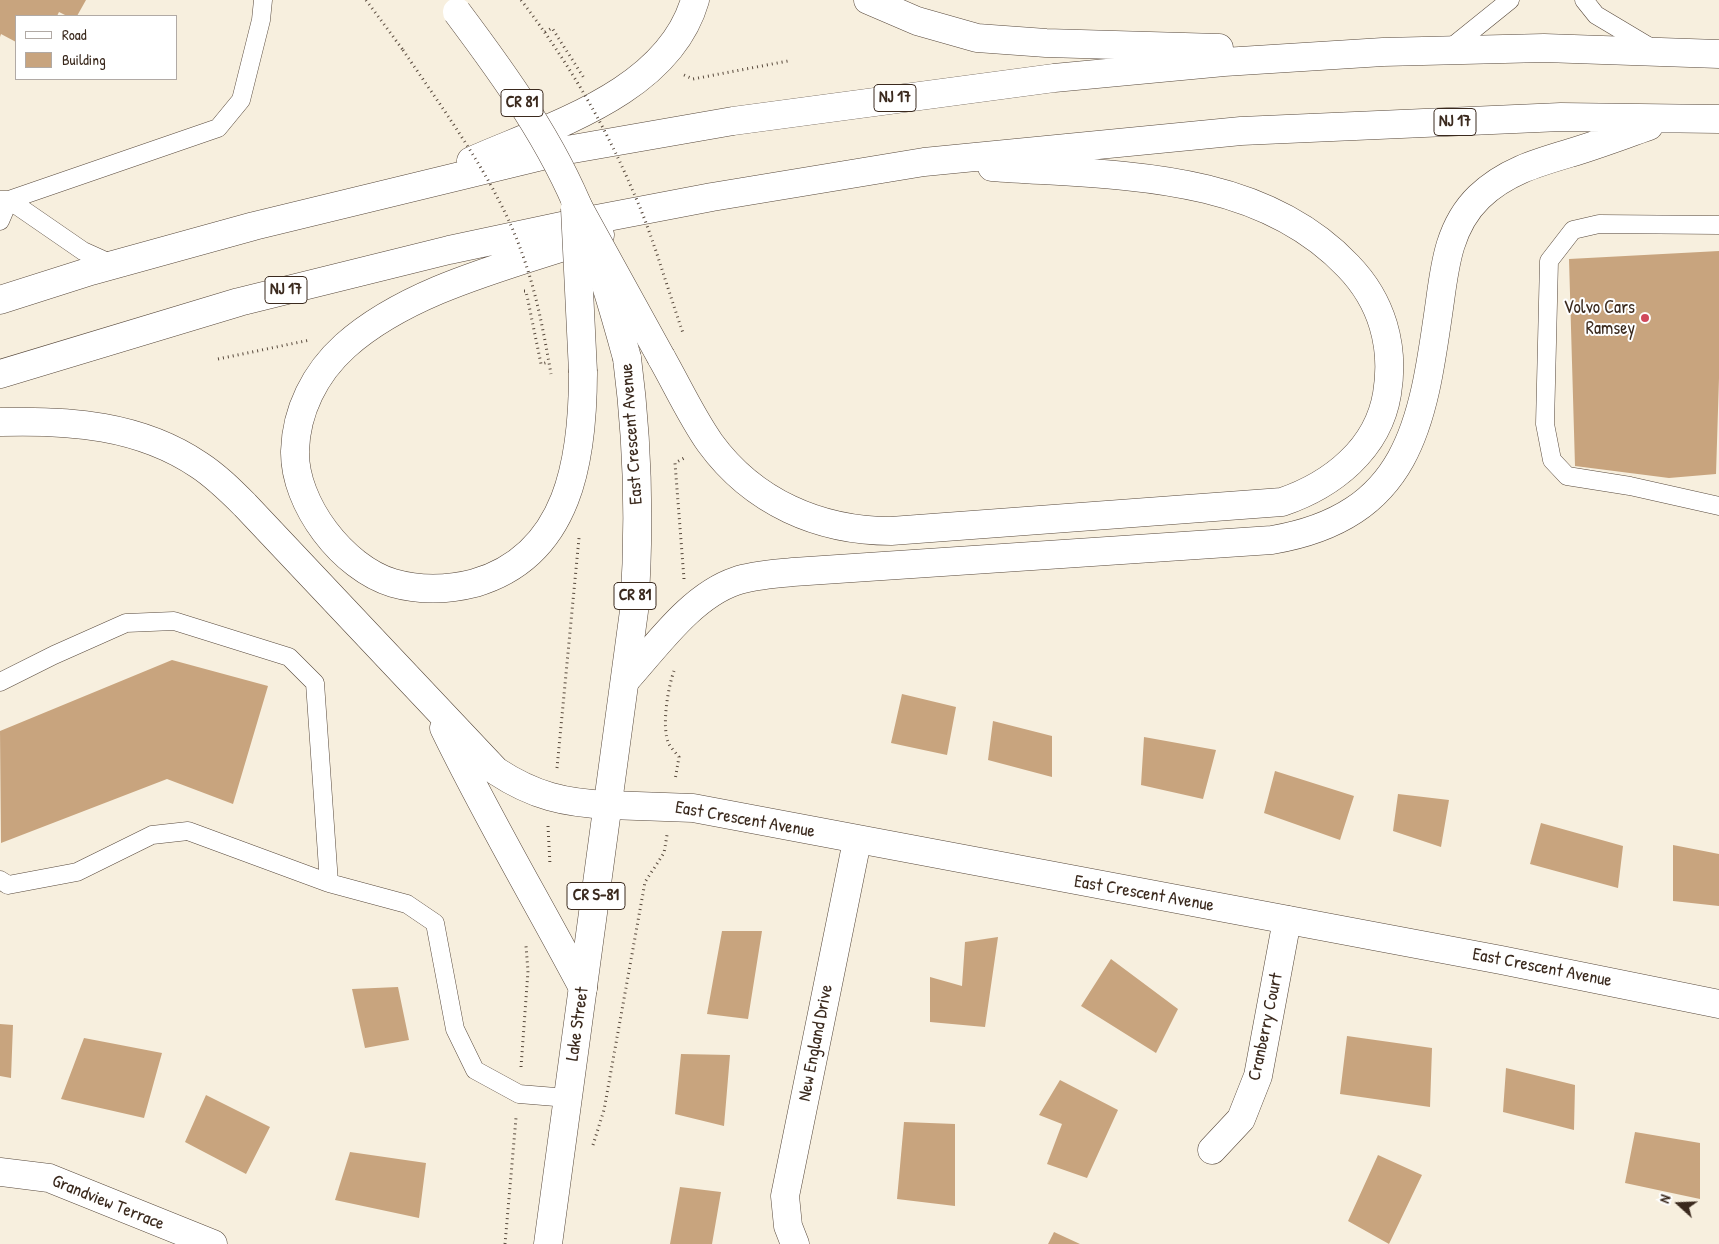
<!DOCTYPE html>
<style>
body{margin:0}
#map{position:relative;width:1719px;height:1244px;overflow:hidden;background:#f7efde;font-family:"Patrick Hand",sans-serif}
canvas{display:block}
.legend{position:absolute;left:15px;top:15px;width:162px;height:65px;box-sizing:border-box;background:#fff;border:1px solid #b1aaa5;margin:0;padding:6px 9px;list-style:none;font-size:15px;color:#3b2a1e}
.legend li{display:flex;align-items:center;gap:10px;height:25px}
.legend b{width:25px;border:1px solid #b1aaa5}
.north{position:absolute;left:1654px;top:1179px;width:50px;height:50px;-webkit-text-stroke:4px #fff;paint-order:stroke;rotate:290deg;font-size:14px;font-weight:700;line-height:20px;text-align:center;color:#3b2a1e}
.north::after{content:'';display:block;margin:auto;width:18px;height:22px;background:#3b2a1e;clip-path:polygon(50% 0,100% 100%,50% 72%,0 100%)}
</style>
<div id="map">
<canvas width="1719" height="1244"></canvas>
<ul class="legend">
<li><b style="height:6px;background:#fff"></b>Road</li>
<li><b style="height:14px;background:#c8a47e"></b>Building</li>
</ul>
<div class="north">N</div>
</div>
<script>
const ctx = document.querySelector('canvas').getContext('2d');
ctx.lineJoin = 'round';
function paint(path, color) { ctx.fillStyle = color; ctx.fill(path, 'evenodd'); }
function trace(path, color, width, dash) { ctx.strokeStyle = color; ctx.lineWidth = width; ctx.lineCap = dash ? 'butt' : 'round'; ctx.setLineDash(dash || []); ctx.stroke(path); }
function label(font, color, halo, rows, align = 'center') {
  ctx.font = font + ' "Patrick Hand",sans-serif'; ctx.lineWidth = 4; ctx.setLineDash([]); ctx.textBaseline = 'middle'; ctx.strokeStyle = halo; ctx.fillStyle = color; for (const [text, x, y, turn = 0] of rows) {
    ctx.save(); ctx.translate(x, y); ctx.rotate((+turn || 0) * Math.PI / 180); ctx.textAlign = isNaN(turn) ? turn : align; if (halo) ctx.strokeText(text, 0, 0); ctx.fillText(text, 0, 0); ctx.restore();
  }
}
const building = new Path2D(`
 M0 0H86L77 16H67L59 12 57 16H16V42L1 34 0 37Z
 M1719 251V378L1716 474 1669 478 1575 466 1569 259Z
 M172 660 268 686 233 804 167 779 1 843 0 731Z
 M902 694 956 707 947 755 891 743Z
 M993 721 1052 736V777L988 760Z
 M1144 737 1216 750 1203 799 1141 785Z
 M1275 771 1354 796 1340 840 1264 813Z
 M1398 794 1449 800 1441 847 1393 831Z
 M1541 823 1623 846 1618 888 1530 864Z
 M1673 845 1719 854V906L1673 901Z
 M722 931H762L748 1019 707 1014Z
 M998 937 985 1027 930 1022V977L962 986 965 942Z
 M1111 959 1178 1009 1156 1053 1081 1006Z
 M398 987 409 1040 365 1048 352 989Z
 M0 1024 13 1025 11 1078 0 1076Z
 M1347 1036 1432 1048 1430 1107 1340 1094Z
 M84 1038 162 1053 144 1118 61 1099Z
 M681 1054 730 1055 724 1126 675 1114Z
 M1506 1068 1575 1085 1574 1130 1503 1112Z
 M1060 1080 1118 1110 1087 1178 1047 1164 1062 1124 1039 1115Z
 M206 1095 270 1127 246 1174 185 1142Z
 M904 1122 955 1124V1206L897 1199Z
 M1635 1132 1700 1143V1199L1625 1183Z
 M350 1152 426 1163 419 1218 335 1200Z
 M1378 1155 1422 1175 1389 1244 1348 1221Z
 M680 1187 721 1192 712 1244H670Z
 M1054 1232 1080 1244H1048Z`);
const path = new Path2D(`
 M366 0 403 50
 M545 32 552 28 584 78
 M684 75 693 79 788 61
 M524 291H526L541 364 549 362
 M218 359 310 340
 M684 579 675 463 686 457
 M674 671C668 687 661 728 669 744 671 748 676 753 679 757L675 780
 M557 768 579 538
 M548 826 550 865
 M521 1067 528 971 526 946
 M593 1145 604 1110 645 882 664 853 667 835
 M505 1244 516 1118`);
const service = new Path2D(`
 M1584 0 1596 15 1653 49
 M1448 50 1510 0
 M0 200H9L218 128 241 100 261 20 263 0
 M0 221 9 200 83 251 114 265
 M1719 225 1599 224 1573 230 1549 261 1545 424 1552 460 1567 476 1630 486 1719 506
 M0 682 54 655 126 623 174 621 289 657 315 683 329 883
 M0 880 8 885 77 872 152 835 188 831 329 883 407 904 435 923 455 1029 475 1070 519 1094 568 1098`);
const minor = new Path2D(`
 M1212 1150 1241 1119 1258 1076 1287 920
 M0 1172 49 1178 213 1244
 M795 1244 788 1226 785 1196 857 841`);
const tertiary = new Path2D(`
 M609 805 693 808 1501 960 1719 1004`);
const primary = new Path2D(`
 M548 1244 634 611C640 526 638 442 627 358`);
const trunk = new Path2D(`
 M868 0 917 21 977 38 1046 43 1219 48
 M471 161C550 126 668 93 695 0
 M0 300 91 271 254 226 567 150 733 121 1054 78 1224 62 1383 52 1544 48 1719 54
 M661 357C677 385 691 416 710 443 753 502 819 531 891 531L1282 502C1332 485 1378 449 1387 394 1395 346 1382 301 1348 266 1257 170 1114 176 992 167
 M583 372C583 458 570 555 475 583 448 590 421 591 393 583 343 568 294 504 295 451 296 411 315 373 345 346 411 287 516 264 600 235
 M0 374 239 302 449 250 576 223 712 197 924 162 1241 131 1561 117 1719 119
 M0 422C69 420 140 425 199 465 216 476 231 491 245 505L496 771C534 796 565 803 609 805
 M625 681C656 647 691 596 736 581 753 575 774 574 793 572L1272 540C1412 516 1423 421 1440 301 1445 263 1450 225 1479 197 1505 172 1536 163 1570 153 1597 145 1623 135 1649 126
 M444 728C487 817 537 901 583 988`);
const pathBridge = new Path2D(`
 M521 0C566 59 603 121 632 189 653 235 666 285 683 333
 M403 50C446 114 498 183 523 256 537 295 544 334 551 374`);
const primaryBridge = new Path2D(`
 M457 12C505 76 552 141 582 216 600 262 614 310 627 358`);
const trunkBridge = new Path2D(`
 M575 201 661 357
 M575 208 583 372`);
const markers = [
 [1645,318,5,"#d1495b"]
];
const shields = [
 [895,98,42],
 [522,103,42],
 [1455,122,42],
 [286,290,42],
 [635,596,42],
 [596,896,58]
];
const shieldNames = [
 ["NJ 17",895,98],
 ["CR 81",522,103],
 ["NJ 17",1455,122],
 ["NJ 17",286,290],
 ["CR 81",635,596],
 ["CR S-81",596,896]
];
const poiNames = [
 ["Volvo Cars",1635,308],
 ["Ramsey",1635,329]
];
const streetNames = [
 ["East Crescent Avenue",632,434,-94],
 ["East Crescent Avenue",745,820,10],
 ["East Crescent Avenue",1144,894,10],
 ["East Crescent Avenue",1542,968,11],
 ["Lake Street",578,1024,-82],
 ["Cranberry Court",1266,1027,-78],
 ["New England Drive",816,1043,-79],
 ["Grandview Terrace",108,1203,22]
];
paint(building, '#c8a47e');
trace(service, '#57483b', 19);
trace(minor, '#57483b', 29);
trace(tertiary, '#57483b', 29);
trace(primary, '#57483b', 29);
trace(trunk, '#57483b', 29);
trace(path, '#57483b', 3, [1, 4]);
trace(service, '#fff', 18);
trace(minor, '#fff', 28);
trace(tertiary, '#fff', 28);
trace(primary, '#fff', 28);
trace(trunk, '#fff', 28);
trace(primaryBridge, '#57483b', 29, []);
trace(trunkBridge, '#57483b', 29, []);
trace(pathBridge, '#57483b', 3, [1, 4]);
trace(primaryBridge, '#fff', 28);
trace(trunkBridge, '#fff', 28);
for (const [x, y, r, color] of markers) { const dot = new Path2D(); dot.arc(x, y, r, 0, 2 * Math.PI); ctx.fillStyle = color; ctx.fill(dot); trace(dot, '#fff', 2); }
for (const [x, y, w] of shields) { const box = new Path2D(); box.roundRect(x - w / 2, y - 13.5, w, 27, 4); ctx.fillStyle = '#fff'; ctx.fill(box); trace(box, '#3b2a1e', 1); }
label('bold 16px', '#3b2a1e', null, shieldNames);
label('18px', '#3b2a1e', '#fff', poiNames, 'right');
label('18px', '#3b2a1e', '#fff', streetNames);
</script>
